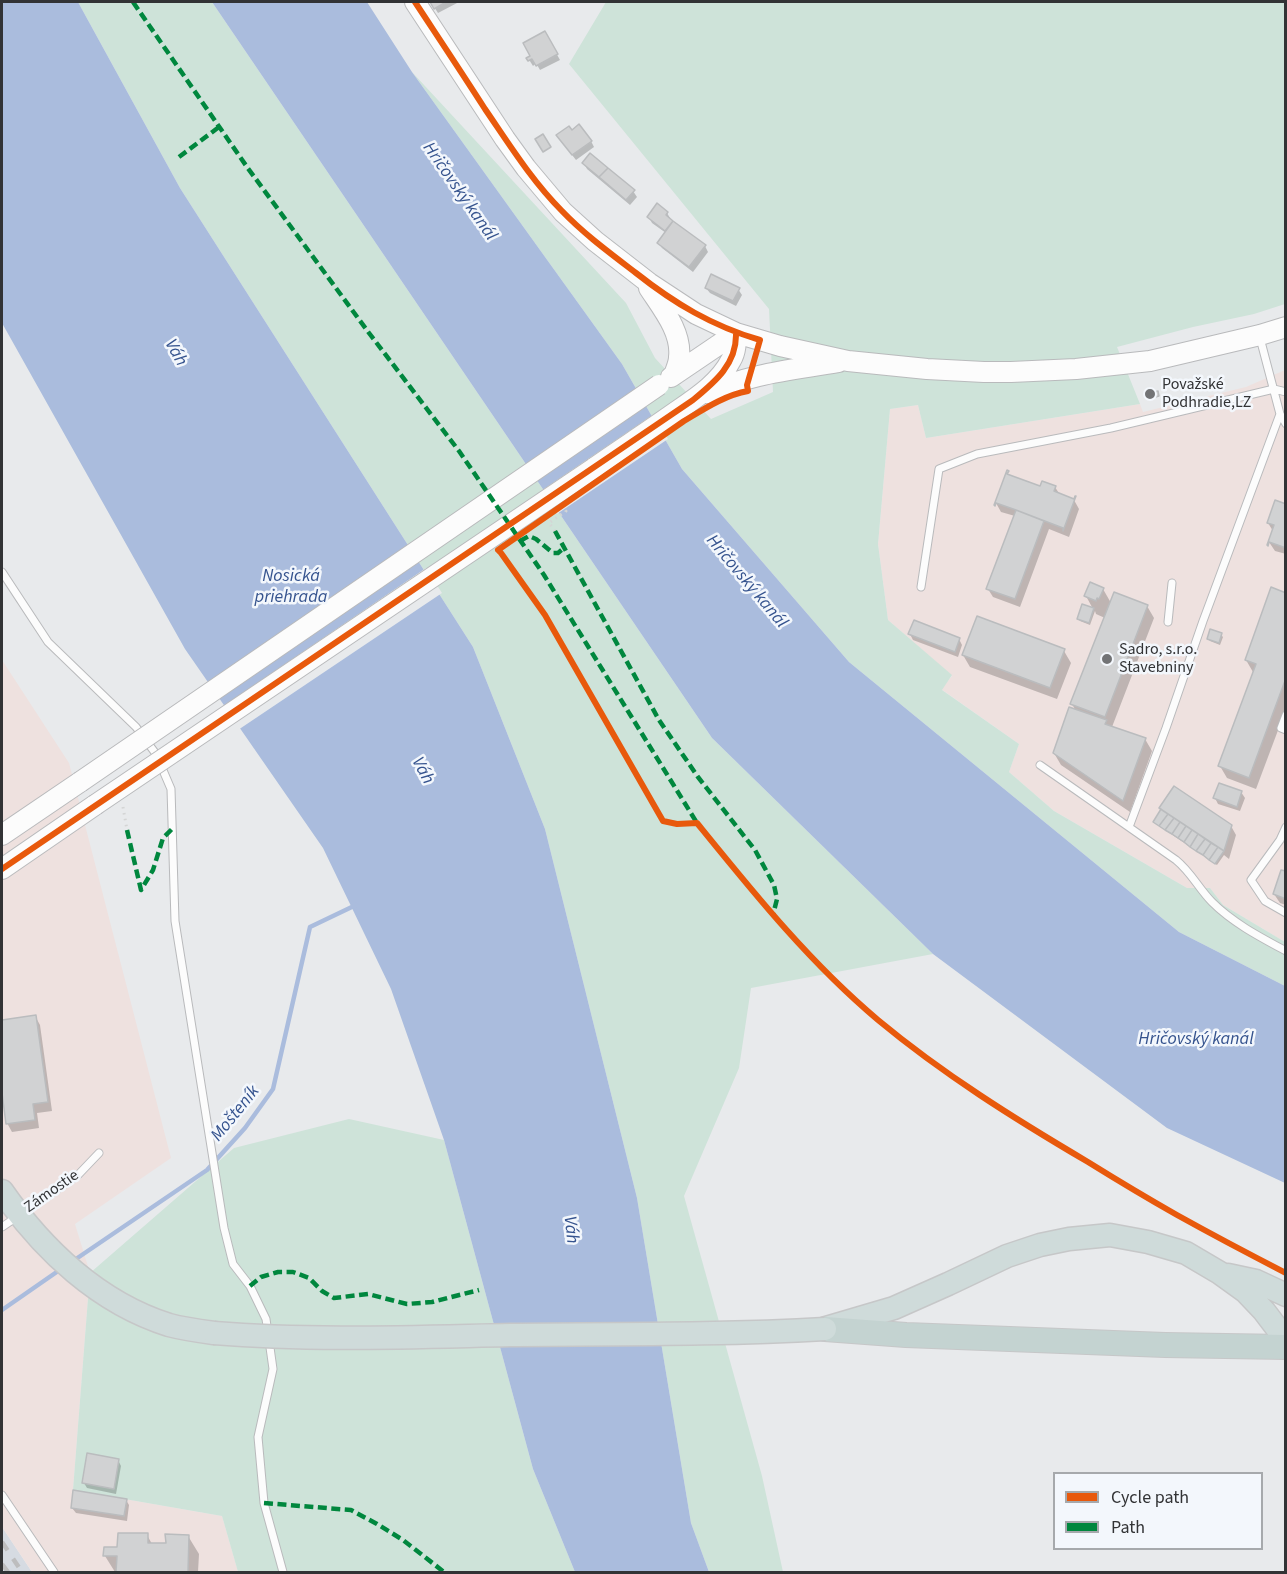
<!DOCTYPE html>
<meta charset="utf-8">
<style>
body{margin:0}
#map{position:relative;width:1287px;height:1574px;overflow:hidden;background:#e8eaec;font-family:"Source Sans 3",sans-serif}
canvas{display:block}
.frame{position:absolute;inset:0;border:3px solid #323335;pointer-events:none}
.legend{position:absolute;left:1053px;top:1472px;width:210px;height:78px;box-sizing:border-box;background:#f3f7fc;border:2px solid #a6a9ac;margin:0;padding:8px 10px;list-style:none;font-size:18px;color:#323335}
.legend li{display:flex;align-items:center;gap:12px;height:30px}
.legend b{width:30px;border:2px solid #a6a9ac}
</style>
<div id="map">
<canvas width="1287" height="1574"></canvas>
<div class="frame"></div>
<ul class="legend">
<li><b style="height:8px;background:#e8590c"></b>Cycle path</li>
<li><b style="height:8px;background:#00873e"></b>Path</li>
</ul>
</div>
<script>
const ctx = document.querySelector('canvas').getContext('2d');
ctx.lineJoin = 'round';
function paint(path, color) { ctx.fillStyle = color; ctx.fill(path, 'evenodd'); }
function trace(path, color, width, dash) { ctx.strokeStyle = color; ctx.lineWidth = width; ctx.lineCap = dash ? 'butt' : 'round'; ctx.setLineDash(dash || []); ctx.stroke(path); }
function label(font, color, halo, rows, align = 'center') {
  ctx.font = font + ' "Source Sans 3",sans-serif'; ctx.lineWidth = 5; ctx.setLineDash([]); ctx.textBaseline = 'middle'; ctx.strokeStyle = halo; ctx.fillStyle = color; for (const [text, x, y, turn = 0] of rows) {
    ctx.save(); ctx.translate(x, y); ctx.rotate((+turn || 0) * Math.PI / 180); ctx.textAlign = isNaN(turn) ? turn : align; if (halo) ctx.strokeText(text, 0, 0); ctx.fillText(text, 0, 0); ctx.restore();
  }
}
const built = new Path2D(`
 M2 1527 32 1572H2Z`);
const industrial = new Path2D(`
 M1285 370V942L1223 905 1210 888H1187L1054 811 1009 772 1019 744 941 689 952 676 888 620 878 544 890 409 918 405 926 438 1140 404 1143 412 1246 387Z
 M2 660 69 763 171 1158 75 1224 90 1273 73 1490 222 1516 238 1572H32L2 1527Z`);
const green = new Path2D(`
 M78 2H212L712 738 933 954 751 988 739 1068 684 1196 762 1476 783 1572H709L691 1523 637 1198 545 829 473 647 180 188Z
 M606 2H1285V304L1254 314 1193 327 1117 347 1140 404 926 438 918 405 890 409 878 544 888 620 952 675 942 690 1019 744 1009 772 1054 811 1187 888H1210L1223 905 1285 942V986L1179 932 849 662 682 469 622 364 412 72 626 303 655 358 711 419 773 392 769 309 569 64Z
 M349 1119 444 1140 533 1469 575 1572H238L222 1516 73 1490 90 1273 234 1148Z`);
const water = new Path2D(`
 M2 2H78L180 188 473 647 545 829 637 1198 691 1523 709 1572H575L533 1469 444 1140 391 989 323 848 185 649 2 323Z
 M212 2H367L412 72 622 364 682 469 849 662 1179 932 1285 986V1183L1167 1128 933 954 712 738Z`);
const pier = new Path2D(`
 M654 414 668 439 557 514 541 491Z
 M426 568 442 593 238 730 222 707Z`);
const shadow = new Path2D(`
 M431 2H459L438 13Z
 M545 33 560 60 540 70 536 63 533 66 528 58 532 56Z
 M561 141H591L594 147 576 160Z
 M584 163 633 191 637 197 630 205 587 169Z
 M667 213 670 218 669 220 705 246 708 252 693 272 662 248 659 243 666 233 652 223 649 217Z
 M706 288 738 289 742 295 736 306 710 293Z
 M1055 487 1060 495 1074 500 1079 509 1069 537 1049 529 1020 607 993 597 988 589 1015 516 1001 512 996 503Z
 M1286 505V554L1275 551 1269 542 1273 531 1268 523Z
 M1103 589 1111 603 1147 606 1154 618 1112 727 1145 739 1152 751 1130 812 1061 765 1054 753 1076 711 1072 704 1105 618 1096 614 1095 611 1090 625 1080 621 1078 619 1093 609 1086 596Z
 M1286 594V709L1256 789 1227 778 1220 766 1253 672 1246 660Z
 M910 634 959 639 962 645 958 657 913 640Z
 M1221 635 1223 637 1220 645 1210 641 1208 639Z
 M1064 651 1071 663 1057 699 970 667 963 655Z
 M1241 792 1245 798 1240 811 1218 804 1215 798Z
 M1162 810 1231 826 1236 835 1229 859 1224 855 1217 865 1156 824Z
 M1286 873V905L1280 903 1274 894Z
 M35 1016 40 1025 52 1111 37 1113 39 1128 12 1132 7 1123 2 1083V1021Z
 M118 1460 121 1466 116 1494 87 1488 84 1483Z
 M126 1500 129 1505 127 1521 76 1513 72 1508Z
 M147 1535 152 1544 167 1545 188 1536 199 1554 198 1572H115L105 1556Z`);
const stream = new Path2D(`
 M73 1261 207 1170 245 1128 273 1089 310 927 356 905
 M2 1310 61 1269`);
const building = new Path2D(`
 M430 2H446L434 9Z
 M545 31 558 54 536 66 532 59 528 61 526 58 530 56 523 43Z
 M579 124 592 141 572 155 556 135 569 126 572 130Z
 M543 134 551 147 543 152 535 139Z
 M590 153 608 168 599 177 582 163Z
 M608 168 635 190 626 200 599 177Z
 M657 203 668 212 666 215 673 221 665 231 647 217Z
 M673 221 706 245 689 267 657 243Z
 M711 274 740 288 733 301 705 288Z
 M1158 391 1159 396 1152 398 1151 393Z
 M1007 470 1009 471 1007 474 1040 486 1042 481 1056 486 1054 491 1074 499 1075 496H1076L1063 531V528L1016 510 996 503 995 506 994 505Z
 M1275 500 1286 504V548L1269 542 1268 546 1267 545 1274 525 1267 523Z
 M1016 510 1044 521 1015 599 986 589Z
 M1090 582 1104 588 1099 599 1097 598 1096 601 1084 596Z
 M1271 587 1286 593V678L1249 778 1218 766 1256 664 1245 660Z
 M1114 592 1148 605 1105 717 1070 704Z
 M1082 604 1094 608 1089 623 1077 619Z
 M977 616 1065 649 1050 688 962 655Z
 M914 620 960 638 955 652 908 634Z
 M1210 629 1222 633 1219 643 1207 639Z
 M1069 707 1107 720 1105 724 1146 738 1123 801 1053 753Z
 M1219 783 1242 791 1237 807 1213 798Z
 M1174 786 1232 825 1224 851 1159 808Z
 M1161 809 1168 814 1159 826 1153 822Z
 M1168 814 1174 818 1165 830 1159 826Z
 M1174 818 1180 822 1172 834 1165 830Z
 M1180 822 1186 826 1178 838 1172 834Z
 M1186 826 1192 830 1184 842 1178 838Z
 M1192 830 1198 834 1190 847 1184 842Z
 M1198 834 1205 839 1196 851 1190 847Z
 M1205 839 1211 843 1203 855 1196 851Z
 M1211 843 1218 847 1209 860 1203 855Z
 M1218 847 1224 851 1215 864 1209 860Z
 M1281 870 1286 871V899L1273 894Z
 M36 1015 48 1102 33 1104 35 1120 6 1124 2 1093V1020Z
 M87 1453 119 1459 114 1489 82 1483Z
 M73 1490 127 1499 124 1516 71 1508Z
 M118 1533H148V1543H166L165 1534 189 1535 188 1572H116L117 1556H103L104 1547H117Z`);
const path = new Path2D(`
 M555 531 549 523 566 511 563 507
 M123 807 127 830`);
const service = new Path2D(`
 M1260 338 1280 414 1286 424
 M2 572 48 642 136 727 156 754 171 789 175 921 224 1228 233 1264 250 1286 266 1319 273 1369 258 1437 264 1503 283 1572
 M921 587 939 469 977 454 1111 428 1274 389 1286 392
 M1168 622 1172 583
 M1286 715 1281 728 1286 730
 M1040 765 1176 860C1191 872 1199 889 1212 902 1233 923 1260 937 1286 951
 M1129 827 1166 728 1203 621 1280 414
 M1286 827 1280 840 1251 880 1265 901 1286 913
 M2 1227 78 1175 99 1153
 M2 1495 54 1572`);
const secondary = new Path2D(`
 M415 2 505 139 526 168 563 212 595 241 649 283 696 314 736 333 780 346 848 361 927 369 984 372H1011L1076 369 1150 361 1260 335 1286 327
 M649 288C662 308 682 332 679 357 679 363 676 369 674 375
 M671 377 736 333
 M708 393C751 373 794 370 839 362
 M594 468C618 451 643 435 667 418 689 402 718 386 731 360 736 352 736 342 736 333
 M2 835 80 782
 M2 869 95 805`);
const trunk = new Path2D(`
 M2 1191C43 1250 99 1303 169 1325 184 1329 199 1331 214 1333
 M1228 1275 1256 1281 1286 1295
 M826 1328 894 1308 948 1284 1007 1256 1040 1245 1069 1239 1110 1235 1148 1242 1186 1253 1220 1273 1245 1291 1264 1311 1286 1340`);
const motorway = new Path2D(`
 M825 1329 906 1335 1165 1345 1286 1347`);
const rail = new Path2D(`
 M2 1542 22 1572
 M2 1564 8 1572`);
const secondaryBridge = new Path2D(`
 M80 782 659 385
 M95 805 594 468`);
const trunkBridge = new Path2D(`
 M214 1333C312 1341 412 1337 510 1335 615 1334 720 1335 825 1329`);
const quiet = new Path2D(`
 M133 2 247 167 369 333 459 451 544 575 697 823
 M179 157 219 127
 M555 531 659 720 698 777 755 850 774 885 777 899 773 915
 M520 541 529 536 536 539 553 553H558L564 548
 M127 830 141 890 153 870 163 838 172 829
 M250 1286 261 1277 278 1272H293L309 1278 322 1291 334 1298 368 1294 407 1304 432 1302 479 1290
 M264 1503 351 1510 377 1524 403 1540 444 1572`);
const cycleway = new Path2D(`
 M415 2C438 37 462 73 485 109 509 144 532 181 562 211 584 234 610 253 636 273 674 303 712 326 760 340L747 385 748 391C725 395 704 409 684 421L498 550 501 553 545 615 663 821 677 824 697 823C753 892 809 962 878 1020 943 1074 1015 1119 1088 1162 1117 1180 1147 1198 1177 1215 1213 1235 1249 1254 1286 1273
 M2 869 693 400C715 382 737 364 736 333`);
const markers = [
 [1150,394,6,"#727375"],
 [1107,659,6,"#727375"]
];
const poiNames = [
 ["Považské",1162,385],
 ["Podhradie,LZ",1162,403],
 ["Sadro, s.r.o.",1119,650],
 ["Stavebniny",1119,668]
];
const streetNames = [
 ["Zámostie",52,1192,-35]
];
const waterNames = [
 ["Hričovský kanál",459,192,55],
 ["Váh",175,353,61],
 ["Nosická",291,577],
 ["priehrada",291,598],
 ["Hričovský kanál",746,582,50],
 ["Váh",422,771,62],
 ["Hričovský kanál",1196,1040],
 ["Mošteník",236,1114,-51],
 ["Váh",570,1230,83]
];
paint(built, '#d6dbe2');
paint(industrial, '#eee1df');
paint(green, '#cee3d9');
paint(water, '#aabcdd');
paint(pier, '#e8eaec');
paint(shadow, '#0003');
trace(stream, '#aabcdd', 4.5);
paint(building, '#d1d2d3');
trace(building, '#babcbe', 1.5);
trace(service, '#b9babc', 9);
trace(secondary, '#b9babc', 22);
trace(trunk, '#c6c7c8', 25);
trace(motorway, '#c6c7c8', 26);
trace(path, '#d4d5d5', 3, [1.5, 4.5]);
trace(service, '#fcfcfc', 7);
trace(secondary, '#fcfcfc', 20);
trace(trunk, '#cfdbda', 22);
trace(motorway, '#c4d3d1', 24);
trace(rail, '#bdbdbe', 4.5, [10, 10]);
trace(secondaryBridge, '#b9babc', 22, []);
trace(trunkBridge, '#c6c7c8', 25, []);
trace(secondaryBridge, '#fcfcfc', 20);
trace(trunkBridge, '#cfdbda', 22);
trace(quiet, '#00873e', 4.5, [9, 4.5]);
trace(cycleway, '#e8590c', 6);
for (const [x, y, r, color] of markers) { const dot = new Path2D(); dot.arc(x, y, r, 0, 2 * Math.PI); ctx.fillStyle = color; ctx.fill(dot); trace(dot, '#f3f7fc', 2); }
label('16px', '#323335', '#f3f7fc', poiNames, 'left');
label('16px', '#323335', '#f3f7fc', streetNames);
label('italic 18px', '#35538e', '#f3f7fc', waterNames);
</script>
